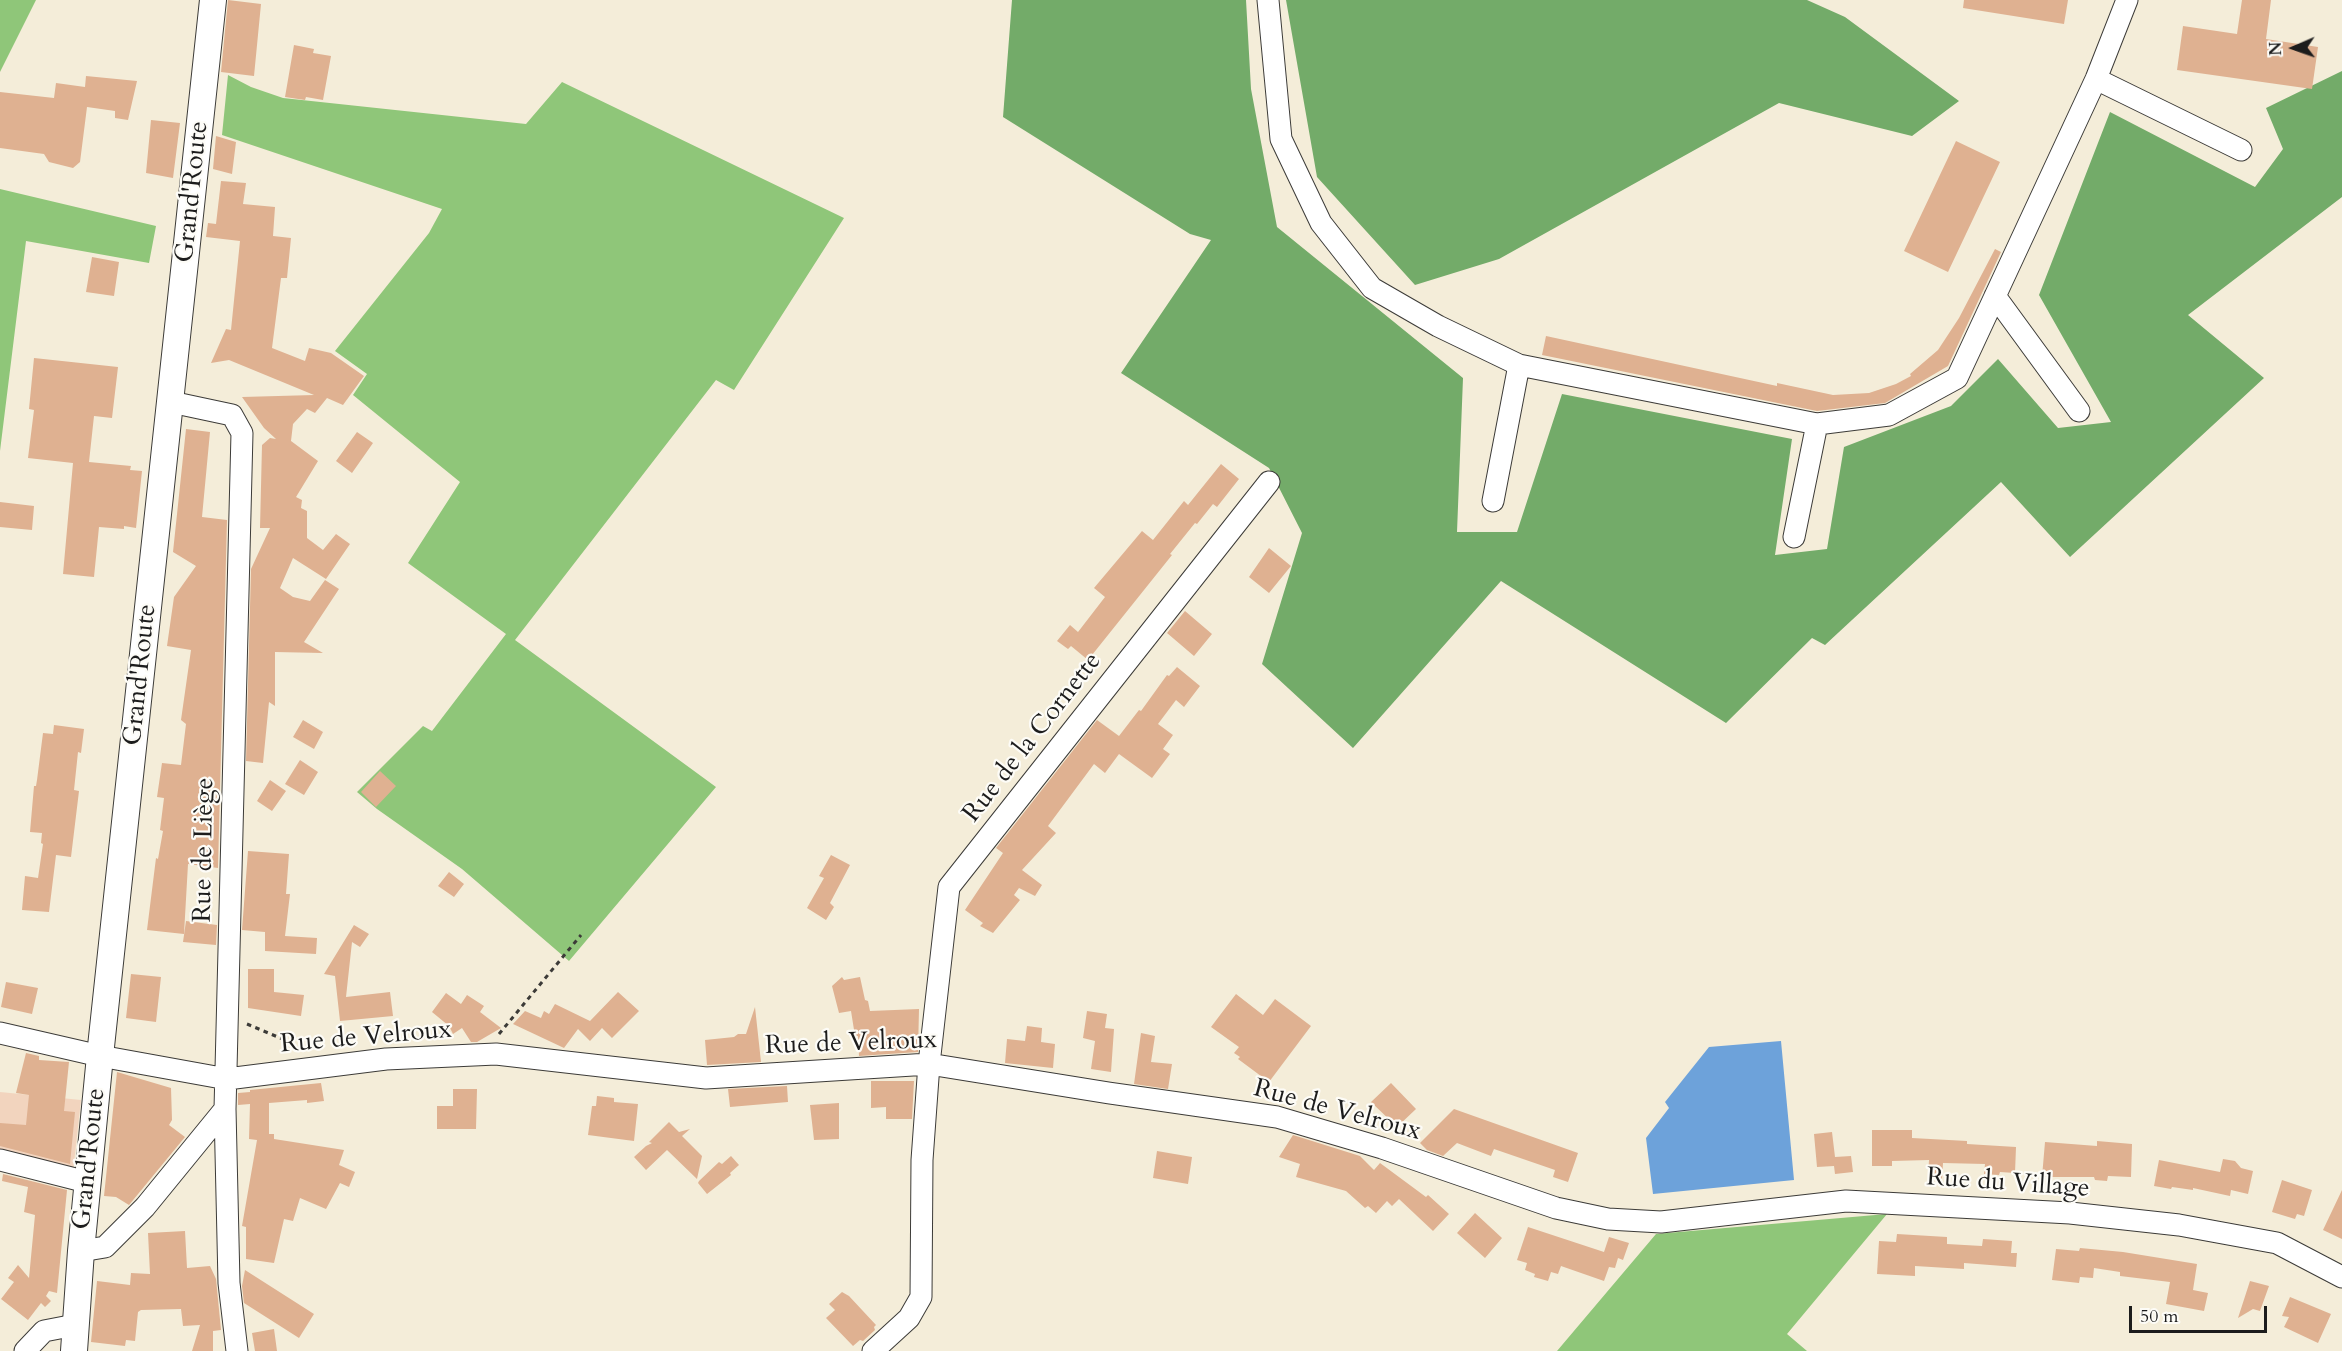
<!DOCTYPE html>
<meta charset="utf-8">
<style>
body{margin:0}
#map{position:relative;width:2342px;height:1351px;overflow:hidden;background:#f4edd9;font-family:Cardo,serif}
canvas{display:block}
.north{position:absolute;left:2264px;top:18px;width:60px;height:60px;-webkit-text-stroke:4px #fdfcf7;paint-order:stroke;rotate:268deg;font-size:16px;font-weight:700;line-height:24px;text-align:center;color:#1c1c1c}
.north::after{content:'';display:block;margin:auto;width:21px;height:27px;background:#1c1c1c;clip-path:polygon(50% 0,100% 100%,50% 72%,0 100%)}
.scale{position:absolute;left:2129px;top:1306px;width:138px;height:27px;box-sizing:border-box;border:3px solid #1c1c1c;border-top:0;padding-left:8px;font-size:18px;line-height:21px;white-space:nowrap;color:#1c1c1c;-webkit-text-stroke:4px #fdfcf7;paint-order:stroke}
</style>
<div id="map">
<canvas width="2342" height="1351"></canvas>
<div class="north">N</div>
<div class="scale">50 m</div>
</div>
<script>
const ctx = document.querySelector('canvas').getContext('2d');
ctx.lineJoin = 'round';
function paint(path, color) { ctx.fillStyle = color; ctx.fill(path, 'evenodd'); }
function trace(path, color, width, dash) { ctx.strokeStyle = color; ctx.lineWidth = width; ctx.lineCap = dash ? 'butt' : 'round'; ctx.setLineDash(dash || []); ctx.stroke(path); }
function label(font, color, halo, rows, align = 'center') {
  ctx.font = font + ' Cardo,serif'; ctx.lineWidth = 4.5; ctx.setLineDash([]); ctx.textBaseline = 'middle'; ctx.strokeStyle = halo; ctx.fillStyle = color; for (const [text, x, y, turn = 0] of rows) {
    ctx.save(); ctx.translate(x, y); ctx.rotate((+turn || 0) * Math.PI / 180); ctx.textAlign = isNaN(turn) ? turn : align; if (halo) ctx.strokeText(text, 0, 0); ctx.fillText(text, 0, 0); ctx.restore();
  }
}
const built = new Path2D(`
 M0 1092 81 1100 73 1172 0 1153Z`);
const green = new Path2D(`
 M0 0H36L0 72Z
 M228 75 251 87 283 98 526 124 562 82 844 218 734 390 716 380 515 640 716 787 569 961 462 869 377 809 357 792 423 726 432 731 506 634 408 563 460 482 353 395 367 374 335 351 429 233 442 209 222 135Z
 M0 189 156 226 149 263 26 241 0 451Z
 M1887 1214 1787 1334 1807 1351H1557L1656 1234Z`);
const forest = new Path2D(`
 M1012 0H1246L1251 89 1277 227 1463 378 1457 532H1517L1562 394 1792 439 1775 555 1827 549 1844 447 1951 406 1998 359 2058 428 2111 422 2039 295 2110 112 2255 187 2283 149 2266 108 2342 71V197L2188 315 2264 378 2070 557 2001 482 1825 645 1812 638 1726 723 1501 581 1353 748 1262 664 1302 533 1269 468 1121 373 1211 240 1190 234 1003 117Z
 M1286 0H1807L1845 17 1959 101 1912 136 1779 103 1499 259 1415 285 1317 177Z`);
const water = new Path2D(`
 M1781 1041 1794 1180 1653 1194 1646 1138 1669 1108 1665 1102 1709 1047Z`);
const building = new Path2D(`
 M228 0 261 4 254 76 221 72Z
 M1964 0H2068L2064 24 1963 8Z
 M2242 0H2271L2266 39 2318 47 2312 89 2177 70 2183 26 2237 34Z
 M294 45 314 49 313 53 331 56 323 100 306 97 305 100 285 97Z
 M86 76 137 81 128 120 115 118V111L87 107 80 162 73 168 49 162 44 154 0 148V92L54 98 56 83 85 87Z
 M151 120 180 123 173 178 146 173Z
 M216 136 236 142 232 174 213 169Z
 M1956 141 2000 162 1948 272 1904 251Z
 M221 181 246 183 243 204 275 207 273 236 291 238 287 278H281L272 348 305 361 309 348 331 353 364 376 343 405 327 398 315 413 307 409 293 424 291 441 318 461 296 497 302 500 301 508 307 511V538L323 550 336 534 350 544 326 579 293 558 280 588 293 597 310 601 325 580 339 589 304 642 323 653 275 652V706L269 702 263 763 246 761 251 569 270 528H260L262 445 270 438 276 439 264 428 242 397 314 395 229 360 211 363 226 329 231 330 240 241 206 237 208 223 216 224Z
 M1995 249 2001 252 1948 366 1885 403 1817 411 1542 355 1546 336 1777 386V383L1833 395 1869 393 1896 384 1911 376 1910 374 1938 350 1959 318Z
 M92 257 119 262 114 296 86 292Z
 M34 358 118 367 112 418 94 416 89 462 131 466 130 470 142 471 136 528 124 526V529L99 527 94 577 63 574 73 463 28 458 34 410 29 409Z
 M186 429 210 432 202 517 227 520 218 868 188 864 184 934 147 930 156 858 158 859 163 831 160 830 164 798 157 797 162 763 181 765 186 724 181 720 191 650 167 646 174 597 196 566 173 552Z
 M357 432 373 443 352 473 336 461Z
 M1221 464 1239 479 1217 507 1213 504 1197 524 1195 523 1170 554 1172 555 1088 660 1071 646 1068 649 1057 641 1070 625 1078 632 1105 597 1094 588 1142 531 1153 540 1184 501 1188 505Z
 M0 502 34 506 32 530 0 527Z
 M1269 548 1291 566 1269 593 1249 577Z
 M1185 611 1212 634 1194 656 1167 633Z
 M1177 667 1200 686 1184 707 1176 700 1158 724 1173 735 1163 749 1170 754 1152 778 1119 754 1105 773 1094 764 1048 826 1056 833 1022 870 1042 885 1035 896 1019 888 1014 895 1020 900 993 933 980 926 983 923 965 910 1003 853 996 848 1097 720 1119 736 1139 710 1141 711 1167 675 1169 676Z
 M303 720 323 732 314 749 293 737Z
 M54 725 84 729 81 753 78 752 74 790 79 791 71 857 56 855 49 912 22 910 25 876 38 878 43 844 41 843 42 833 30 832 34 786H36L37 780 43 733 53 734Z
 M300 760 318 772 304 795 285 784Z
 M380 771 396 786 376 807 361 792Z
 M270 780 286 791 272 811 257 801Z
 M248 851 289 854 286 894H290L285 936 317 938 316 954 265 951V932L242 930Z
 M831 855 850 865 830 903 834 907 826 920 807 908 824 878 819 876Z
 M449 872 464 884 454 897 438 886Z
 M186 921 217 925 216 945 183 942Z
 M354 925 369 934 360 947 352 942 346 997 390 992 393 1016 340 1021 335 976 324 974Z
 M248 969H274V992L304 995 301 1016 248 1008Z
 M131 974 161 977 156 1022 126 1018Z
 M842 977 844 980 860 977 865 1000 868 1001 870 1011 919 1009 918 1052 859 1056 858 1036H855L851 1011 839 1013 832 986Z
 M6 982 38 988 32 1014 1 1007Z
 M618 992 639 1011 612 1038 602 1028 590 1041 578 1029 564 1048 513 1024 525 1011 541 1018 544 1011 549 1014 555 1004 590 1021Z
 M446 993 461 1004 467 995 484 1006 480 1012 501 1028 477 1042H471L462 1028 453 1034 449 1026 432 1012Z
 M1236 994 1263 1015 1275 999 1311 1026 1269 1082 1238 1059 1240 1057 1234 1053 1239 1047 1211 1027Z
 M755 1007 761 1062 707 1065 705 1040 734 1037 738 1034H746Z
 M1087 1011 1107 1014 1105 1028 1114 1029 1111 1072 1091 1069 1095 1041 1083 1038Z
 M1027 1026 1042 1028 1041 1042 1055 1044 1053 1068 1005 1063 1007 1039 1025 1041Z
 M1141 1033 1155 1036 1151 1062 1172 1064 1168 1089 1134 1084Z
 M26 1053 39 1056V1060L69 1062 64 1111 75 1112 70 1164 0 1146V1123L26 1125 29 1095 16 1093Z
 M117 1072 171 1088 172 1120 169 1125 185 1137 129 1205 116 1197 104 1196Z
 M871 1081H914L912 1119H886V1107L871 1108Z
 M321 1083 324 1101 307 1103V1100L269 1103V1134H274V1139L344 1150 339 1165 355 1172 349 1187 340 1183 326 1209 300 1198 293 1221 284 1219 274 1263 246 1259V1227L242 1226 257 1140 249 1139 250 1104 238 1105V1093L250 1092V1090Z
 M1391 1083 1416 1109 1397 1127 1371 1102Z
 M787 1086 788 1102 730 1107 728 1089Z
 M453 1089H477L476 1129H437V1106H453Z
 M597 1096 614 1098V1102L638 1104 634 1141 588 1135 592 1106H596Z
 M839 1103V1139L814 1140 810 1105Z
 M1454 1109 1578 1153 1568 1182 1553 1177 1555 1170 1494 1149 1491 1156 1457 1143 1443 1156 1427 1150 1420 1143Z
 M669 1122 679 1132 690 1129 682 1136 702 1156 697 1179 667 1150 646 1170 634 1157 646 1146 652 1143 649 1142Z
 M1872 1130H1912V1138L1967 1141V1144L2016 1147 2015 1173 2000 1172 1999 1175 1984 1174 1985 1164 1943 1163 1942 1179 1928 1178 1929 1160 1892 1161V1166H1872Z
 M1832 1132 1835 1157 1851 1156 1853 1172 1835 1174 1834 1166 1817 1167 1814 1134Z
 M1293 1135 1360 1156 1374 1170 1380 1163 1426 1197 1428 1195 1449 1214 1433 1231 1399 1199 1392 1206 1387 1201 1376 1213 1368 1206 1365 1208 1346 1191 1296 1177 1300 1164 1279 1157Z
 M2097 1141 2132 1144 2131 1177 2108 1176 2107 1181 2095 1180 2094 1177H2042L2045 1142 2097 1146Z
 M1157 1151 1192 1157 1188 1184 1153 1178Z
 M731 1156 739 1165 730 1173 731 1175 707 1194 698 1183 699 1181 719 1162 722 1164Z
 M2223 1159 2235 1161 2241 1168 2253 1171 2248 1194 2231 1190 2230 1196 2193 1188V1190L2172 1187 2171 1189 2154 1186 2159 1160 2220 1172Z
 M3 1174 67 1190 57 1293 49 1291 46 1296 51 1301 45 1307 41 1303 28 1320 1 1299 14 1282 8 1278 18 1265 29 1278 35 1215 24 1212 28 1187 2 1181Z
 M2282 1180 2312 1190 2304 1216 2297 1214 2295 1219 2272 1212Z
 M2342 1190V1239L2323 1230Z
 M1475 1213 1502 1238 1485 1258 1457 1233Z
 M1528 1227 1604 1252 1609 1237 1629 1243 1623 1260 1618 1258 1615 1268 1609 1267 1604 1281 1561 1266 1558 1274 1551 1272 1548 1281 1534 1277 1535 1274 1525 1270 1527 1263 1517 1260Z
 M185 1231 187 1268 210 1266 216 1279 221 1330 213 1331V1351H192L200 1325 183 1326 181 1309 141 1310 138 1312 135 1341 126 1340 125 1346 91 1342 97 1281 130 1285 131 1273 150 1274 148 1233Z
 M1897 1234 1947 1237V1244L1982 1246 1983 1239 2012 1241 2011 1253H2017L2016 1267 1964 1263V1269L1915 1266V1276L1877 1274 1879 1241 1896 1242Z
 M2080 1248 2123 1252 2197 1264 2193 1290 2208 1293 2204 1311 2166 1304 2170 1282 2120 1276V1272L2094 1268 2093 1278 2080 1277 2079 1283 2052 1280 2056 1249 2079 1251Z
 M245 1270 314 1314 299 1338 244 1303 242 1286Z
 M2250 1281 2269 1286 2260 1311 2253 1309 2238 1318Z
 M842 1292 849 1296 876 1325 874 1327 875 1330 863 1341 860 1340 853 1346 826 1318 835 1310 829 1304Z
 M2290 1297 2331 1314 2318 1343 2284 1327 2289 1317 2282 1316Z
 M274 1329 277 1351H255L252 1333Z`);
const path = new Path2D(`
 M247 1024 292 1043 299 1051
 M499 1034 581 935`);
const minor = new Path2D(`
 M1268 0 1281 139 1321 223 1372 288 1438 326 1519 365 1817 424 1889 415 1957 378 2096 79 2127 0
 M2096 79 2241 150
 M1995 296 2079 411
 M171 402 232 415 242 433 225 1109 229 1283 237 1351
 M1493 501 1519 365
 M1794 537 1817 424
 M0 1033 100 1056 227 1079 386 1059 496 1054 706 1078 929 1064 1109 1093 1277 1117 1382 1148 1556 1208 1608 1219 1661 1222 1846 1201 2070 1213 2179 1225 2277 1243 2342 1277
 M0 1160 87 1182
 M81 1251 105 1247 145 1207 225 1109
 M25 1351 44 1331 75 1325
 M873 1351 909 1318 921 1297 922 1160 929 1064 949 887 1269 482`);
const major = new Path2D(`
 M74 1351 81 1251 100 1056 213 0`);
const streetNames = [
 ["Grand'Route",193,192,-84],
 ["Grand'Route",141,675,-84],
 ["Rue de la Cornette",1033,738,-52],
 ["Rue de Liège",205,850,-89],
 ["Rue de Velroux",366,1038,-5],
 ["Rue de Velroux",851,1044,-2],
 ["Rue de Velroux",1337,1111,15],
 ["Grand'Route",90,1159,-84],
 ["Rue du Village",2008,1184,4]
];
paint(built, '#f2d4be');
paint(green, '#8fc679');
paint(forest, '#73ab69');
paint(water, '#6da2da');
paint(building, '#dfb191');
trace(minor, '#3c3b38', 23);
trace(major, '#3c3b38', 28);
trace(path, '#3c3b38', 3, [4.5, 4.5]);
trace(minor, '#fff', 21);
trace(major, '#fff', 26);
label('26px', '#1c1c1c', '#fdfcf7', streetNames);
</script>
